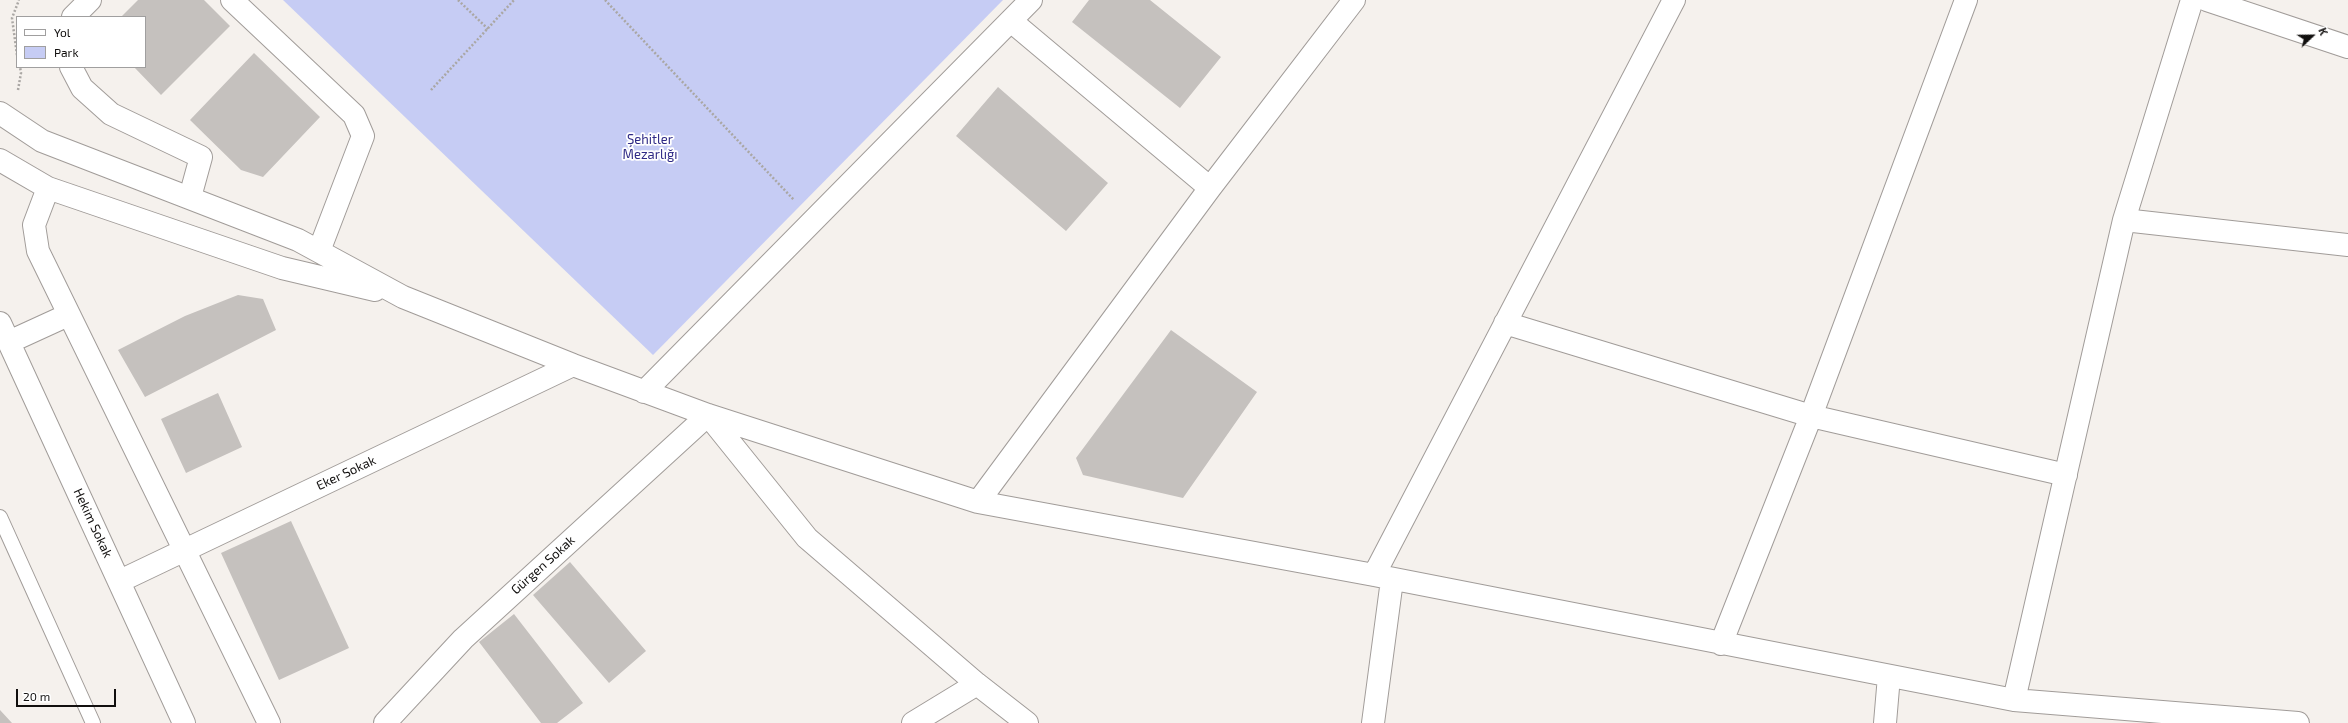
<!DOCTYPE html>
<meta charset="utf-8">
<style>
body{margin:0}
#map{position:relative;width:2348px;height:723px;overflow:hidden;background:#f5f1ed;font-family:"Exo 2",sans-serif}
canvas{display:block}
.legend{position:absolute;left:16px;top:16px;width:130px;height:52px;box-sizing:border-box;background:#fff;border:1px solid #a09f9f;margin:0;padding:5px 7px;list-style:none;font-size:12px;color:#110f0e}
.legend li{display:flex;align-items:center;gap:8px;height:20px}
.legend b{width:20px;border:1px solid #a09f9f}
.north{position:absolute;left:2292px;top:16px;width:40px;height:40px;-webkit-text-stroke:3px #fff;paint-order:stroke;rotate:68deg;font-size:11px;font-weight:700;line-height:16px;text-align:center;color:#110f0e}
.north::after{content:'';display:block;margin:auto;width:14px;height:18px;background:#110f0e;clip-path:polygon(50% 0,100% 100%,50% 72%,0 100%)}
.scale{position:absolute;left:16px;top:689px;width:100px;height:18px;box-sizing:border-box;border:2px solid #110f0e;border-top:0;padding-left:5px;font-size:12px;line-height:14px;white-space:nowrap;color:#110f0e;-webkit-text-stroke:3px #fff;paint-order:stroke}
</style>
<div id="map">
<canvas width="2348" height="723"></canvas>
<ul class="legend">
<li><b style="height:5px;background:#fff"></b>Yol</li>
<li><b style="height:11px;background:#c6ccf4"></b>Park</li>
</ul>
<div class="north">K</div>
<div class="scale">20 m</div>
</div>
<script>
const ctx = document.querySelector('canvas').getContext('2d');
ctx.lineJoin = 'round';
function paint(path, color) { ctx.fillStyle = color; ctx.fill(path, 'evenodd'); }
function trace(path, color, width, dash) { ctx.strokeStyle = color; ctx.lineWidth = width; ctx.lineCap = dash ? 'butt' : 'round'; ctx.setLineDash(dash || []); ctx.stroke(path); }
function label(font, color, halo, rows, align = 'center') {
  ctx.font = font + ' "Exo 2",sans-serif'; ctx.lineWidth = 3.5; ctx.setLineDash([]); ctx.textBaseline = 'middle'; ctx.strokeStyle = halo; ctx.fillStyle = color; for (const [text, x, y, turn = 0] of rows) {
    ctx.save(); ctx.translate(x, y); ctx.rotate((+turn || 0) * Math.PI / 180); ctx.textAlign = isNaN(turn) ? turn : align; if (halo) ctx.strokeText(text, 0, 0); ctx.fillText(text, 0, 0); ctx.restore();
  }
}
const green = new Path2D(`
 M283 0H1003L653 355Z`);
const building = new Path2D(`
 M138 0H204L230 26 161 95 134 67H145V17H121Z
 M1089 0H1150L1221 57 1180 108 1072 22Z
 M254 53 320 117 263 177 241 170 190 120Z
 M998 87 1108 183 1066 231 956 136Z
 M238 295 263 299 276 330 145 397 118 350 185 316Z
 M1171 330 1257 392 1183 498 1083 475 1076 458Z
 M218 393 242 447 186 473 161 419Z
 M291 521 349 648 279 680 221 553Z
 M570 562 646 651 609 683 533 595Z
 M514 614 583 703 557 723H541L479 642Z
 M0 710 12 723H0Z`);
const path = new Path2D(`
 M458 0 488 29
 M605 0 794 200
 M17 55 12 18 19 0
 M18 90 21 73 20 67
 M431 90 514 0`);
const service = new Path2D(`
 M0 517 93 723`);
const minor = new Path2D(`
 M232 0 354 115 363 136 319 251
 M2207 0 2348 47
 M73 17 90 0
 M1011 21 1210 188
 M71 67 82 88 111 114 201 157 190 197
 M0 113 42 141 298 240 403 297 573 365 708 415 978 502 1374 575 2014 700 2298 723
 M0 160 48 188 282 268 375 290
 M48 188 34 225 38 251 269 723
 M2124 220 2348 245
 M0 323 184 723
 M1505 323 1811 416 2066 475
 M9 342 68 315
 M644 392 1031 0
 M978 502 1210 188 1354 0
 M1374 575 1674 0
 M120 581 573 365
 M1721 644 1811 416 1966 0
 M2014 700 2124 220 2192 0
 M385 723 463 639 708 415 807 538 977 684 1027 723
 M913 723 977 684
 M1373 723 1392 580
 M1885 723 1889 676`);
const parkNames = [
 ["Şehitler",650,140],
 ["Mezarlığı",650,155]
];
const streetNames = [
 ["Eker Sokak",346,473,-25],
 ["Hekim Sokak",93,523,65],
 ["Gürgen Sokak",543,565,-42]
];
paint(green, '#c6ccf4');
paint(building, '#c5c1be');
trace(service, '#a19c99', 16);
trace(minor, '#a19c99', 24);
trace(path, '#aaa7a4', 2.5, [2, 2]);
trace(service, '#fff', 14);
trace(minor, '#fff', 22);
label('13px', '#2e2985', '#fff', parkNames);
label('13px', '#110f0e', '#fff', streetNames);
</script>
